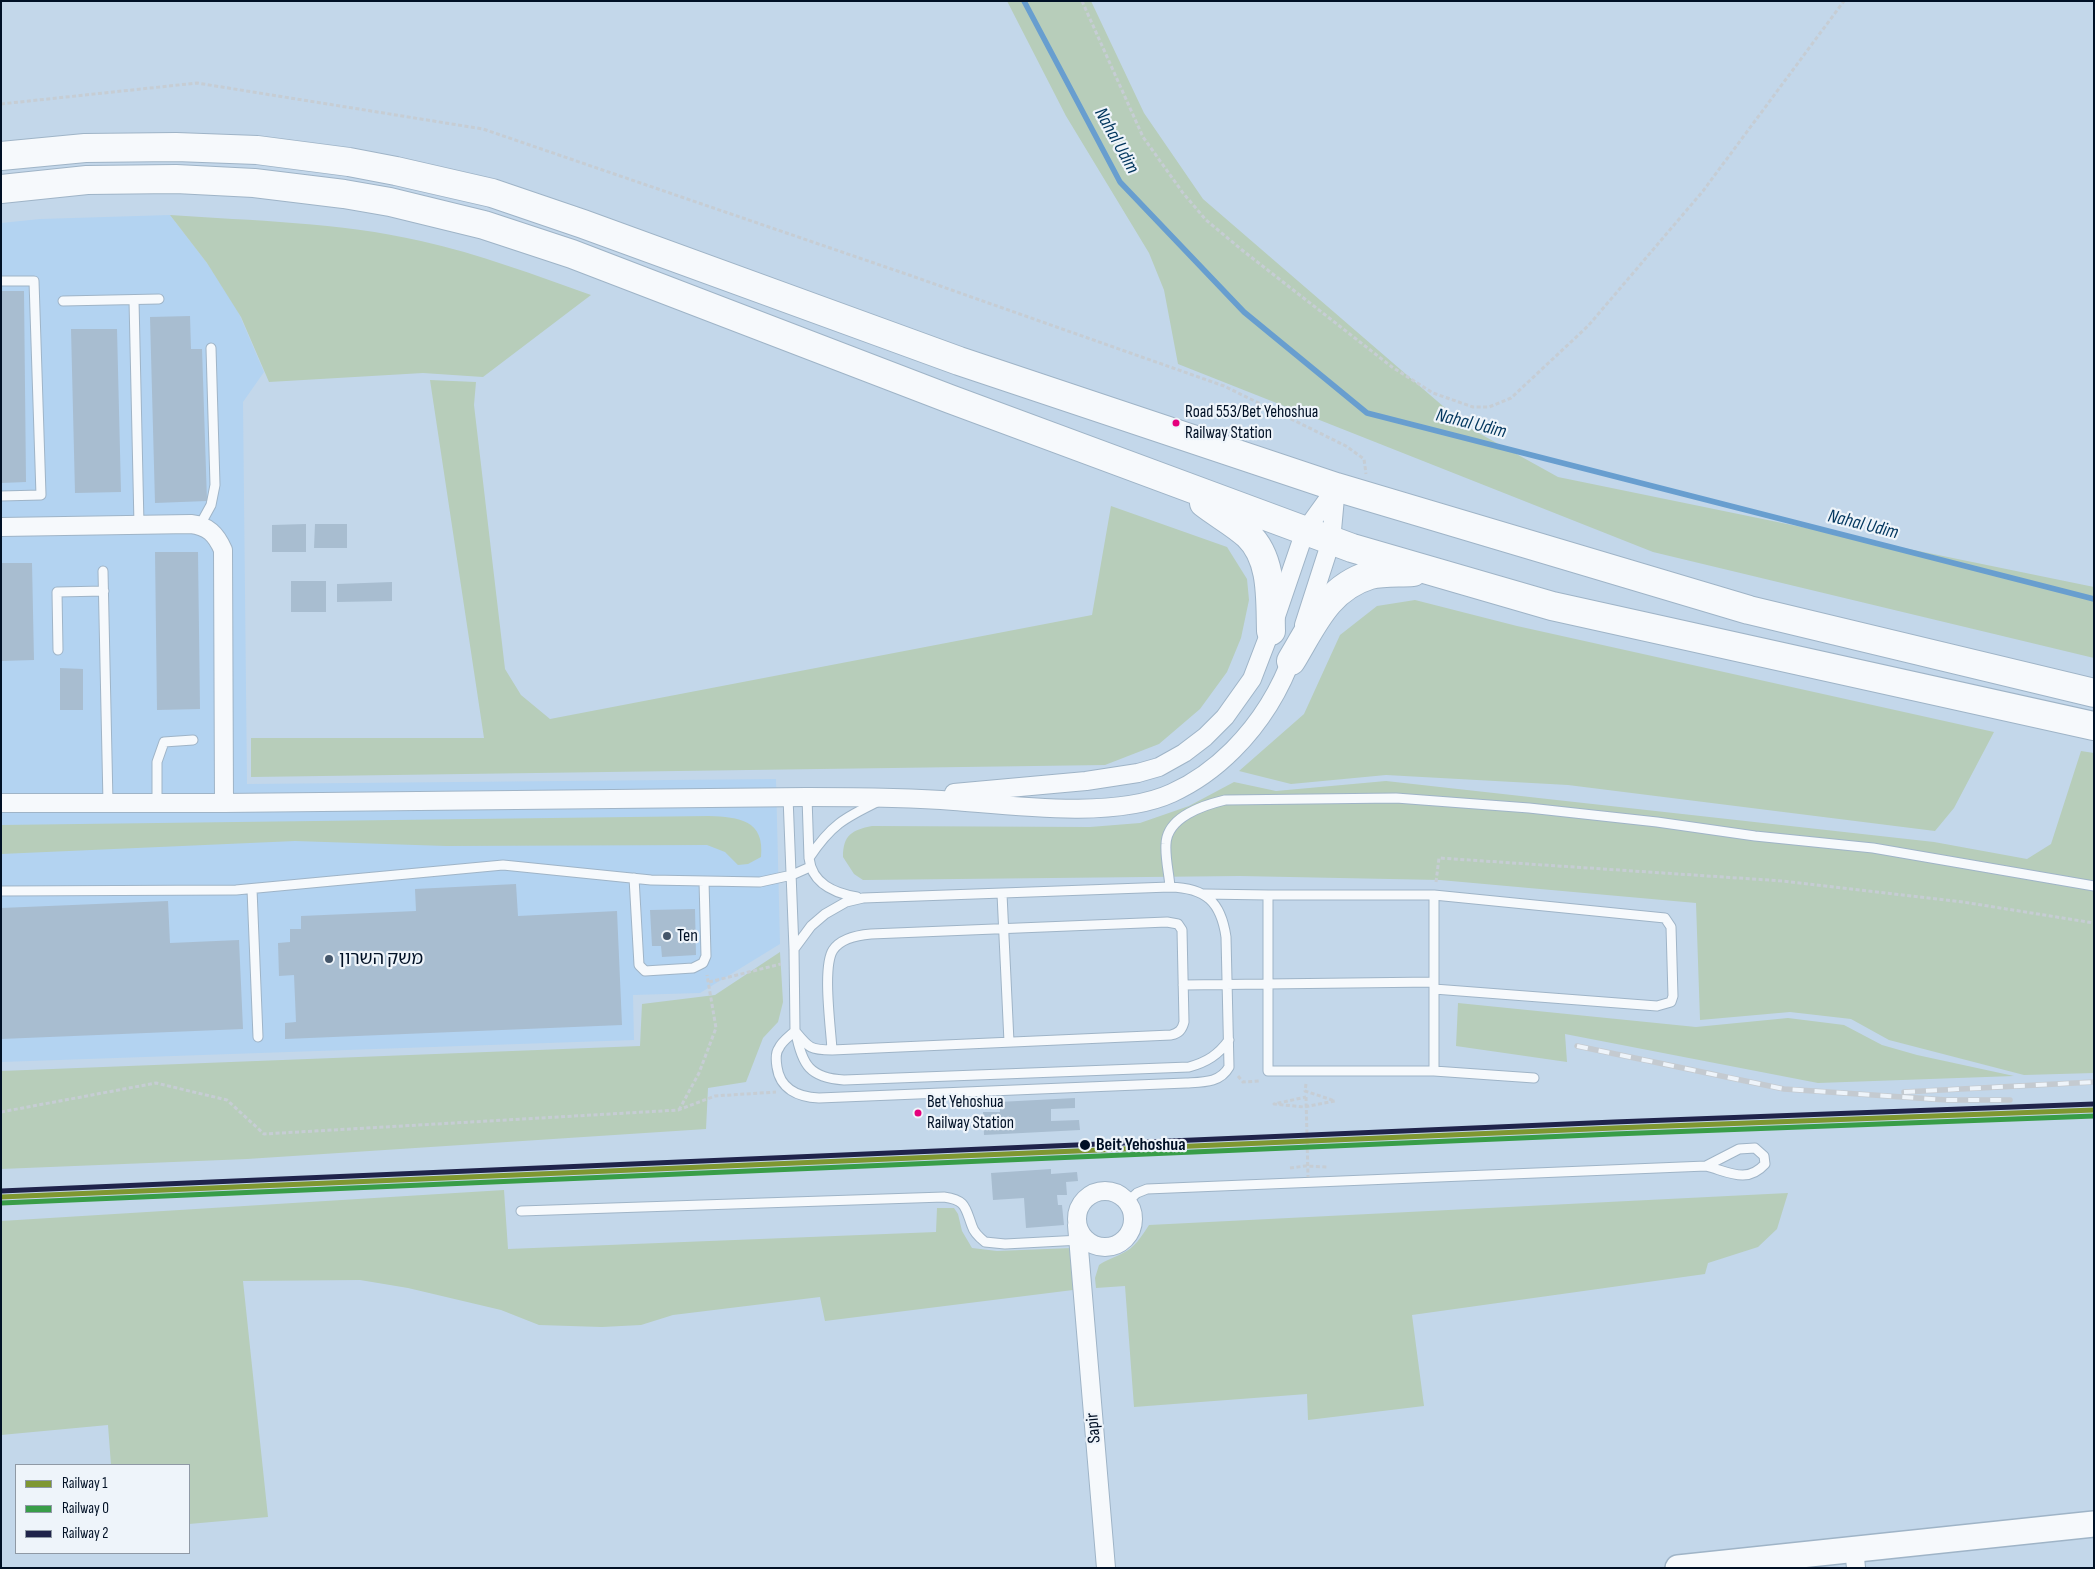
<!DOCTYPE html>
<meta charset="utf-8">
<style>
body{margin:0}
#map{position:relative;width:2095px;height:1569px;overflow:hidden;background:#c3d7ea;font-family:"Sofia Sans Condensed",sans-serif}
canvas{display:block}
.frame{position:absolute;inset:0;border:2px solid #001025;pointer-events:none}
.legend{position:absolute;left:15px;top:1464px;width:175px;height:90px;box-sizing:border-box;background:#eef4fa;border:1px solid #8f99a5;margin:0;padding:6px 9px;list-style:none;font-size:15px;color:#001025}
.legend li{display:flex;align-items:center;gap:10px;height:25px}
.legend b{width:25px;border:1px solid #8f99a5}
</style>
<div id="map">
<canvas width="2095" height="1569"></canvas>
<div class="frame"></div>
<ul class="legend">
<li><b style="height:6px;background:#7f9731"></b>Railway 1</li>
<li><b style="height:6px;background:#389d48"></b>Railway 0</li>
<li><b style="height:6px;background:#1f234a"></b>Railway 2</li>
</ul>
</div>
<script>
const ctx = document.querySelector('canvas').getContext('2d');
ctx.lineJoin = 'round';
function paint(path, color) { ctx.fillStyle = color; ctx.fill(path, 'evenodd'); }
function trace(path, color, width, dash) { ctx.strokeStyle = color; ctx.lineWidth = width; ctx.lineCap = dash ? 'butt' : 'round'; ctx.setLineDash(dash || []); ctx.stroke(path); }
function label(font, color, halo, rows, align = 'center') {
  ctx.font = font + ' "Sofia Sans Condensed","Noto Sans Hebrew",sans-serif'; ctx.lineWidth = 4.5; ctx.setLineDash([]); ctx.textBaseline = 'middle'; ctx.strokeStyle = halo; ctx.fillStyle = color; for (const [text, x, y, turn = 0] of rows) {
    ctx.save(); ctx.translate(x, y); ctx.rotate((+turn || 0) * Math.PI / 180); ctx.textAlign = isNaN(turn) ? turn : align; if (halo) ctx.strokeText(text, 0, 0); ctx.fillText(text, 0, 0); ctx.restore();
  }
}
const built = new Path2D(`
 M170 215 207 263 237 309 264 372 243 402 247 784 776 779 780 944 700 993 633 995 634 1040 1 1062V223L40 219Z`);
const green = new Path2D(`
 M1007 1H1091L1144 113 1203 199 1466 426 1558 477 2094 587V658L1653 552 1178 364 1164 290 1149 253 1066 116Z
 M170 215C253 221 339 222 421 241 479 254 535 275 591 295L483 377 423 373 269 382 241 317 207 263Z
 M430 380 476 382 474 405 505 669 521 695 550 719 1092 615 1111 506 1227 547 1247 579 1249 600 1241 638 1227 672 1200 709 1159 744 1105 765 251 777V738H484Z
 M1415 600 1517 626 1994 732 1954 808 1935 831 1568 785 1386 775 1291 784 1239 771 1304 714 1340 635 1377 606Z
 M2081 751 2094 753V1073L2024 1075 1889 1040 1851 1019 1790 1012 1700 1020 1696 903 1440 880 1240 876 863 880 854 874 843 857C843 835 852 830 872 826L1090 827 1140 823 1189 806 1234 782 1276 791 1386 781 1934 842 2027 859 2051 844Z
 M709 816C739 817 765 820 761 857L748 864 738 865 725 852 707 845 446 846 295 841 1 854V825Z
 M780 952 783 1002 778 1022 763 1038 746 1082 708 1088 706 1129 247 1159 1 1169V1071L640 1046 642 1004 715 995Z
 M1458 1003 1696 1027 1788 1018 1844 1025 1882 1045 1917 1055 2014 1076 1818 1083 1565 1034 1567 1062 1456 1046Z
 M504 1190 508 1249 936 1232 937 1208H954L958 1214 962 1231 972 1248 997 1251 1072 1248 1073 1290 825 1321 820 1297 673 1315 641 1325 602 1327 539 1325 501 1310 408 1288 360 1280 243 1281 268 1517 189 1524V1465H111L108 1425 1 1435V1221Z
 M1788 1193 1777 1229 1758 1247 1708 1263 1705 1274 1412 1315 1424 1406 1308 1420 1307 1394 1134 1407 1125 1286 1096 1288 1095 1278 1099 1265C1106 1260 1113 1258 1121 1254 1135 1248 1141 1237 1149 1225Z`);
const stream = new Path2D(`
 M1024 1 1120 182 1244 312 1367 413 2094 599`);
const building = new Path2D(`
 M1 291H24L26 482 1 483Z
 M190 316 191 349H202L207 501 155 503 150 317Z
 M71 329H117L121 492 75 493Z
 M306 524V552H272V525Z
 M315 524H347V548H314Z
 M155 552H198L200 709 157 710Z
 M1 563H32L34 660 1 661Z
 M291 581H326V612H291Z
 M392 582V601L337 602V584Z
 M60 668 83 669V710H60Z
 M516 884 518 916 617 911 622 1025 285 1039V1023L296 1022 294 975 279 976 278 943 290 942V929H301V916L416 911 415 889Z
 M168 901 170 943 239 940 243 1029 1 1039V908Z
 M695 909 696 955 662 957 661 946H652L650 910Z
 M1075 1098V1108L1051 1109V1121L1079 1120 1080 1130 984 1135 983 1112H1000L999 1102Z
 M1051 1169V1174L1077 1172 1078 1181 1066 1182 1067 1195H1057L1058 1205H1062L1064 1225 1026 1228 1024 1198 993 1200 991 1173Z`);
const path = new Path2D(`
 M1082 1 1143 137 1183 193 1206 220 1242 250 1392 367 1433 393 1473 407H1489L1511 398 1588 326 1703 191 1844 1
 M1 104 197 83 483 129 909 275 1224 386 1346 446 1364 459 1366 474
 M1436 882 1439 858 1783 881 1963 902 2094 923
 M709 982 781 964
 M1238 1076 1243 1082 1259 1081
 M1306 1084 1305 1091 1335 1101 1304 1107 1274 1104 1306 1097
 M679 1110 699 1073 716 1028 707 975
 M1 1112 156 1083 227 1100 264 1134 678 1110 715 1096 776 1092
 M1290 1168 1305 1166 1328 1167`);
const lane = new Path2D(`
 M1 281H34L41 495 1 496
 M134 300 139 525
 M63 301 159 299
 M200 525 211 505 215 485 211 348
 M103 571 108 803
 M58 650 57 592 104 591
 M788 797 794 949
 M807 797 809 858C812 884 834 893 857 897
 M157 803V762L164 742 193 740
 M809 858C831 825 844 818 879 801
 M634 878 639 965 645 971 693 968 703 963 706 956 704 881
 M1170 887C1206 888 1221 902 1226 937L1229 1067C1220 1083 1203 1082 1186 1083L819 1098C798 1097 780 1089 777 1067 776 1061 775 1053 779 1048 782 1041 790 1036 795 1031L794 949 811 926 825 914 846 902 863 898Z
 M1170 887C1169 873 1165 858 1166 844 1167 817 1204 805 1225 800L1396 798 1529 808 1657 822 1755 836 1873 848 2094 886
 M252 889 258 1037
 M1 891 236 890 503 865 651 880 760 882 792 875 810 867
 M1002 894 1009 1042
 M1204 894 1268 895
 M1268 895H1434V1071H1268Z
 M1183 985 1434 982
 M1434 989 1657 1006 1671 1002 1673 996 1671 927 1665 918 1434 895
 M795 1031C809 1048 810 1050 832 1050L1171 1035C1179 1033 1182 1030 1184 1022L1182 930 1178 924 1167 922 871 934C859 935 841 938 833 950 822 967 831 1029 832 1050
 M796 1033C802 1065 810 1078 844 1080L1189 1067C1207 1062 1218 1055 1229 1040
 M1434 1071 1534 1078
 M1128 1201 1137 1193 1147 1189 1706 1166C1729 1172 1747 1184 1765 1164L1764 1156 1755 1148 1739 1149 1706 1166
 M521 1211 944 1197C966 1200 965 1207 972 1226 974 1233 980 1238 985 1242L1005 1244 1081 1240`);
const street = new Path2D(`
 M1 527 191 524C208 526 216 534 223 550L224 803
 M1304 625 1331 541 1336 487
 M954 793 1086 781 1138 773 1159 767 1184 753 1205 737 1225 717 1252 679 1275 619 1305 531 1336 488
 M1 803H224L807 797C856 797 905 797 954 801 1015 806 1116 819 1172 793 1194 783 1215 768 1233 750 1262 721 1281 689 1294 652
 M1077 1219a28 28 0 1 1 56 0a28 28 0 1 1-56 0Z
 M1077 1225 1106 1568
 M1854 1548 1856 1568`);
const secondary = new Path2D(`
 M1678 1568 2094 1524`);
const primary = new Path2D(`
 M1 156 85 148 176 147 257 150 349 162 396 171 492 193 583 224 959 361 1336 487 1749 610 2094 693
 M1 189 87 180 176 179 254 183 344 194 390 202 484 225 572 254 950 399 1352 548 1552 606 2094 726
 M1204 503C1218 514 1235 523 1248 535 1273 559 1270 599 1271 631
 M1291 661C1313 625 1327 588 1370 575 1383 572 1399 573 1413 572`);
const rail = new Path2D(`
 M1577 1046 1784 1089 1947 1100H2010
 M1904 1092 2094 1082`);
const pathBridge = new Path2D(`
 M1306 1097 1308 1177`);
const rail1 = new Path2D(`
 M1 1197 1614 1128 2094 1110`);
const rail2 = new Path2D(`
 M1 1203 1614 1134 2094 1116`);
const rail3 = new Path2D(`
 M1 1191 1614 1122 2094 1104`);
const markers = [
 [1176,423,4.5,"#e5007d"],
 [667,936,5,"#44566a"],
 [329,959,5,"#44566a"],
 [918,1113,4.5,"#e5007d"],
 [1085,1145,6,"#001025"]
];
const busNames = [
 ["Road 553/Bet Yehoshua",1185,413],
 ["Railway Station",1185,434],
 ["Bet Yehoshua",927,1103],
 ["Railway Station",927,1124]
];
const poiNames = [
 ["Ten",677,936],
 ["משק השרון",339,959]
];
const stopNames = [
 ["Beit Yehoshua",1096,1145]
];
const streetNames = [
 ["Sapir",1094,1428,-95]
];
const waterNames = [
 ["Nahal Udim",1116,141,61],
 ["Nahal Udim",1471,424,14],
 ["Nahal Udim",1863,525,14]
];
paint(built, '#b3d3f1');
paint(green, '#b7cdba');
trace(stream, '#689ecf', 5.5);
paint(building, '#a8bdd0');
trace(lane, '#9fb4c7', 11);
trace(street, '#9fb4c7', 20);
trace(secondary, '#9fb4c7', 28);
trace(primary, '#9fb4c7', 30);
trace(path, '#c6cdd4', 3, [4, 2.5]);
trace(lane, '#f6f9fc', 9);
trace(street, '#f6f9fc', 18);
trace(secondary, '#f6f9fc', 25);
trace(primary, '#f6f9fc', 28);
trace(rail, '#c4cad0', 5.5);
trace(rail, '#eef4fa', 4, [11]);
trace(pathBridge, '#c6cdd4', 3, [4, 2.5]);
trace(rail1, '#7f9731', 5);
trace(rail2, '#389d48', 5);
trace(rail3, '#1f234a', 5);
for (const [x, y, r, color] of markers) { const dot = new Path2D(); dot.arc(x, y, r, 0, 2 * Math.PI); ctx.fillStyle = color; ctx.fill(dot); trace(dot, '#eef4fa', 2); }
label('17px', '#001025', '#eef4fa', busNames, 'left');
label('18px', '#001025', '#eef4fa', poiNames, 'left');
label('bold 18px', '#001025', '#eef4fa', stopNames, 'left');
label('18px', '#001025', '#eef4fa', streetNames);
label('italic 19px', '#00355d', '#eef4fa', waterNames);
</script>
